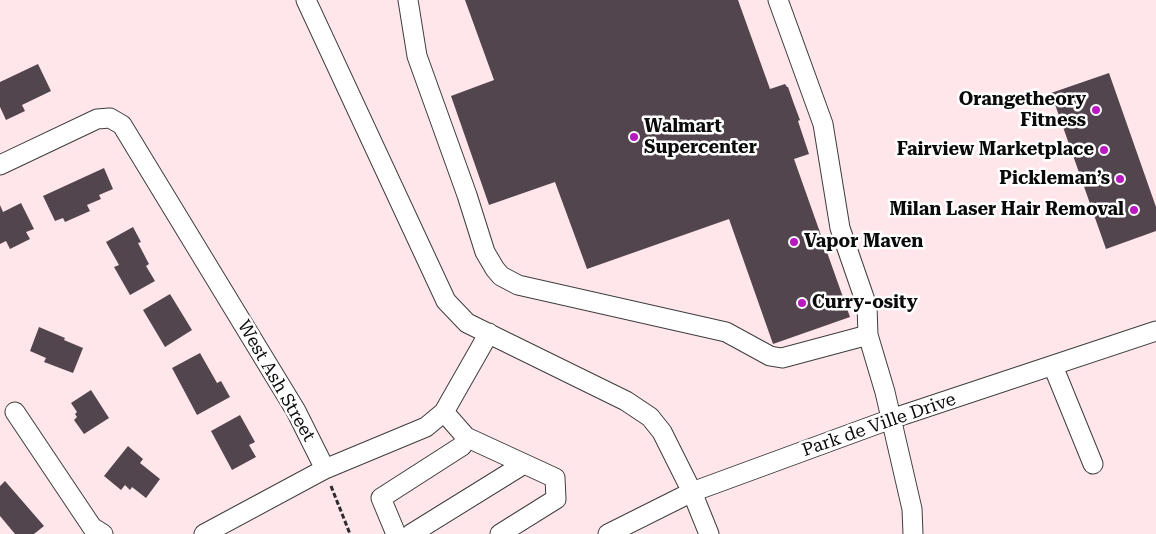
<!DOCTYPE html>
<meta charset="utf-8">
<style>
body{margin:0}
canvas{display:block;background:#ffe6eb}
</style>
<canvas width="1156" height="534"></canvas>
<script>
const ctx = document.querySelector('canvas').getContext('2d');
ctx.lineJoin = 'round';
function paint(path, color) { ctx.fillStyle = color; ctx.fill(path, 'evenodd'); }
function trace(path, color, width, dash) { ctx.strokeStyle = color; ctx.lineWidth = width; ctx.lineCap = dash ? 'butt' : 'round'; ctx.setLineDash(dash || []); ctx.stroke(path); }
function label(font, color, halo, rows, align = 'center') {
  ctx.font = font + ' "Roboto Serif",serif'; ctx.lineWidth = 5; ctx.setLineDash([]); ctx.textBaseline = 'middle'; ctx.strokeStyle = halo; ctx.fillStyle = color; for (const [text, x, y, turn = 0] of rows) {
    ctx.save(); ctx.translate(x, y); ctx.rotate((+turn || 0) * Math.PI / 180); ctx.textAlign = isNaN(turn) ? turn : align; if (halo) ctx.strokeText(text, 0, 0); ctx.fillText(text, 0, 0); ctx.restore();
  }
}
const building = new Path2D(`
 M465 0H738L770 89 785 84 787 87H788L794 104 800 120 798 121 809 154 794 159 850 317 773 344 729 219 587 269 555 182 489 205 451 96 494 80Z
 M38 64 51 91 22 105 25 111 6 120 0 107V82Z
 M1109 73 1156 207V231L1106 249 1051 93Z
 M104 168 113 189 99 195 101 199 87 205 90 211 65 222 63 218 55 221 43 196Z
 M21 203 34 229 26 232 30 239 10 249 6 241 0 244V205L3 212Z
 M133 227 141 242 138 243 149 264 146 266 155 281 130 295 114 267 119 265 106 242Z
 M170 294 192 330 165 347 143 310Z
 M39 327 65 338 64 340 83 348 73 373 44 362 46 358 30 351Z
 M200 353 217 383 221 381 230 397 197 415 172 368Z
 M91 390 109 418 84 434 74 420 77 417 75 414 77 412 71 403Z
 M240 415 255 442 249 445 256 457 232 470 211 431Z
 M128 446 143 459 140 463 160 479 146 498 132 487 130 490 125 485 121 490 104 476Z
 M5 481 44 526 34 534H15L0 516V486Z`);
const path = new Path2D(`
 M331 486 350 534`);
const minor = new Path2D(`
 M306 0 446 301 467 323 626 401 650 417 662 432 692 492 709 534
 M408 0 417 56 467 195 485 252 495 269 501 276 518 285 726 332 770 356 782 358 868 335
 M778 0 823 124 840 228 867 306 868 335 885 392 912 509 913 534
 M0 165 97 119 110 118 122 125 296 411 325 469 426 427 444 412 489 333
 M1053 366 1093 464
 M15 412 92 527 103 534
 M444 412 466 437 555 478 556 499 500 534
 M204 534 325 469
 M396 534 381 498 462 446 466 437
 M411 534 524 464
 M608 534 692 492 891 419 1156 331`);
const markers = [
 [1096,110,5,"#ba19c2"],
 [634,137,5,"#ba19c2"],
 [1104,150,5,"#ba19c2"],
 [1120,179,5,"#ba19c2"],
 [1134,210,5,"#ba19c2"],
 [794,242,5,"#ba19c2"],
 [802,303,5,"#ba19c2"]
];
const poiNames = [
 ["Orangetheory",1086,100],
 ["Fitness",1086,121],
 ["Walmart",644,127,"left"],
 ["Supercenter",644,148,"left"],
 ["Fairview Marketplace",1094,150],
 ["Pickleman’s",1110,179],
 ["Milan Laser Hair Removal",1124,210],
 ["Vapor Maven",804,242,"left"],
 ["Curry-osity",812,303,"left"]
];
const streetNames = [
 ["West Ash Street",276,381,60],
 ["Park de Ville Drive",879,425,-19]
];
paint(building, '#53454e');
trace(minor, '#3d3d3d', 21);
trace(path, '#2c2c2c', 3, [5, 2.5]);
trace(minor, '#fff', 19);
for (const [x, y, r, color] of markers) { const dot = new Path2D(); dot.arc(x, y, r, 0, 2 * Math.PI); ctx.fillStyle = color; ctx.fill(dot); trace(dot, '#fff', 2); }
label('bold 18px', '#0a0a0a', '#fff', poiNames, 'right');
label('18px', '#0a0a0a', '#fff', streetNames);
</script>
